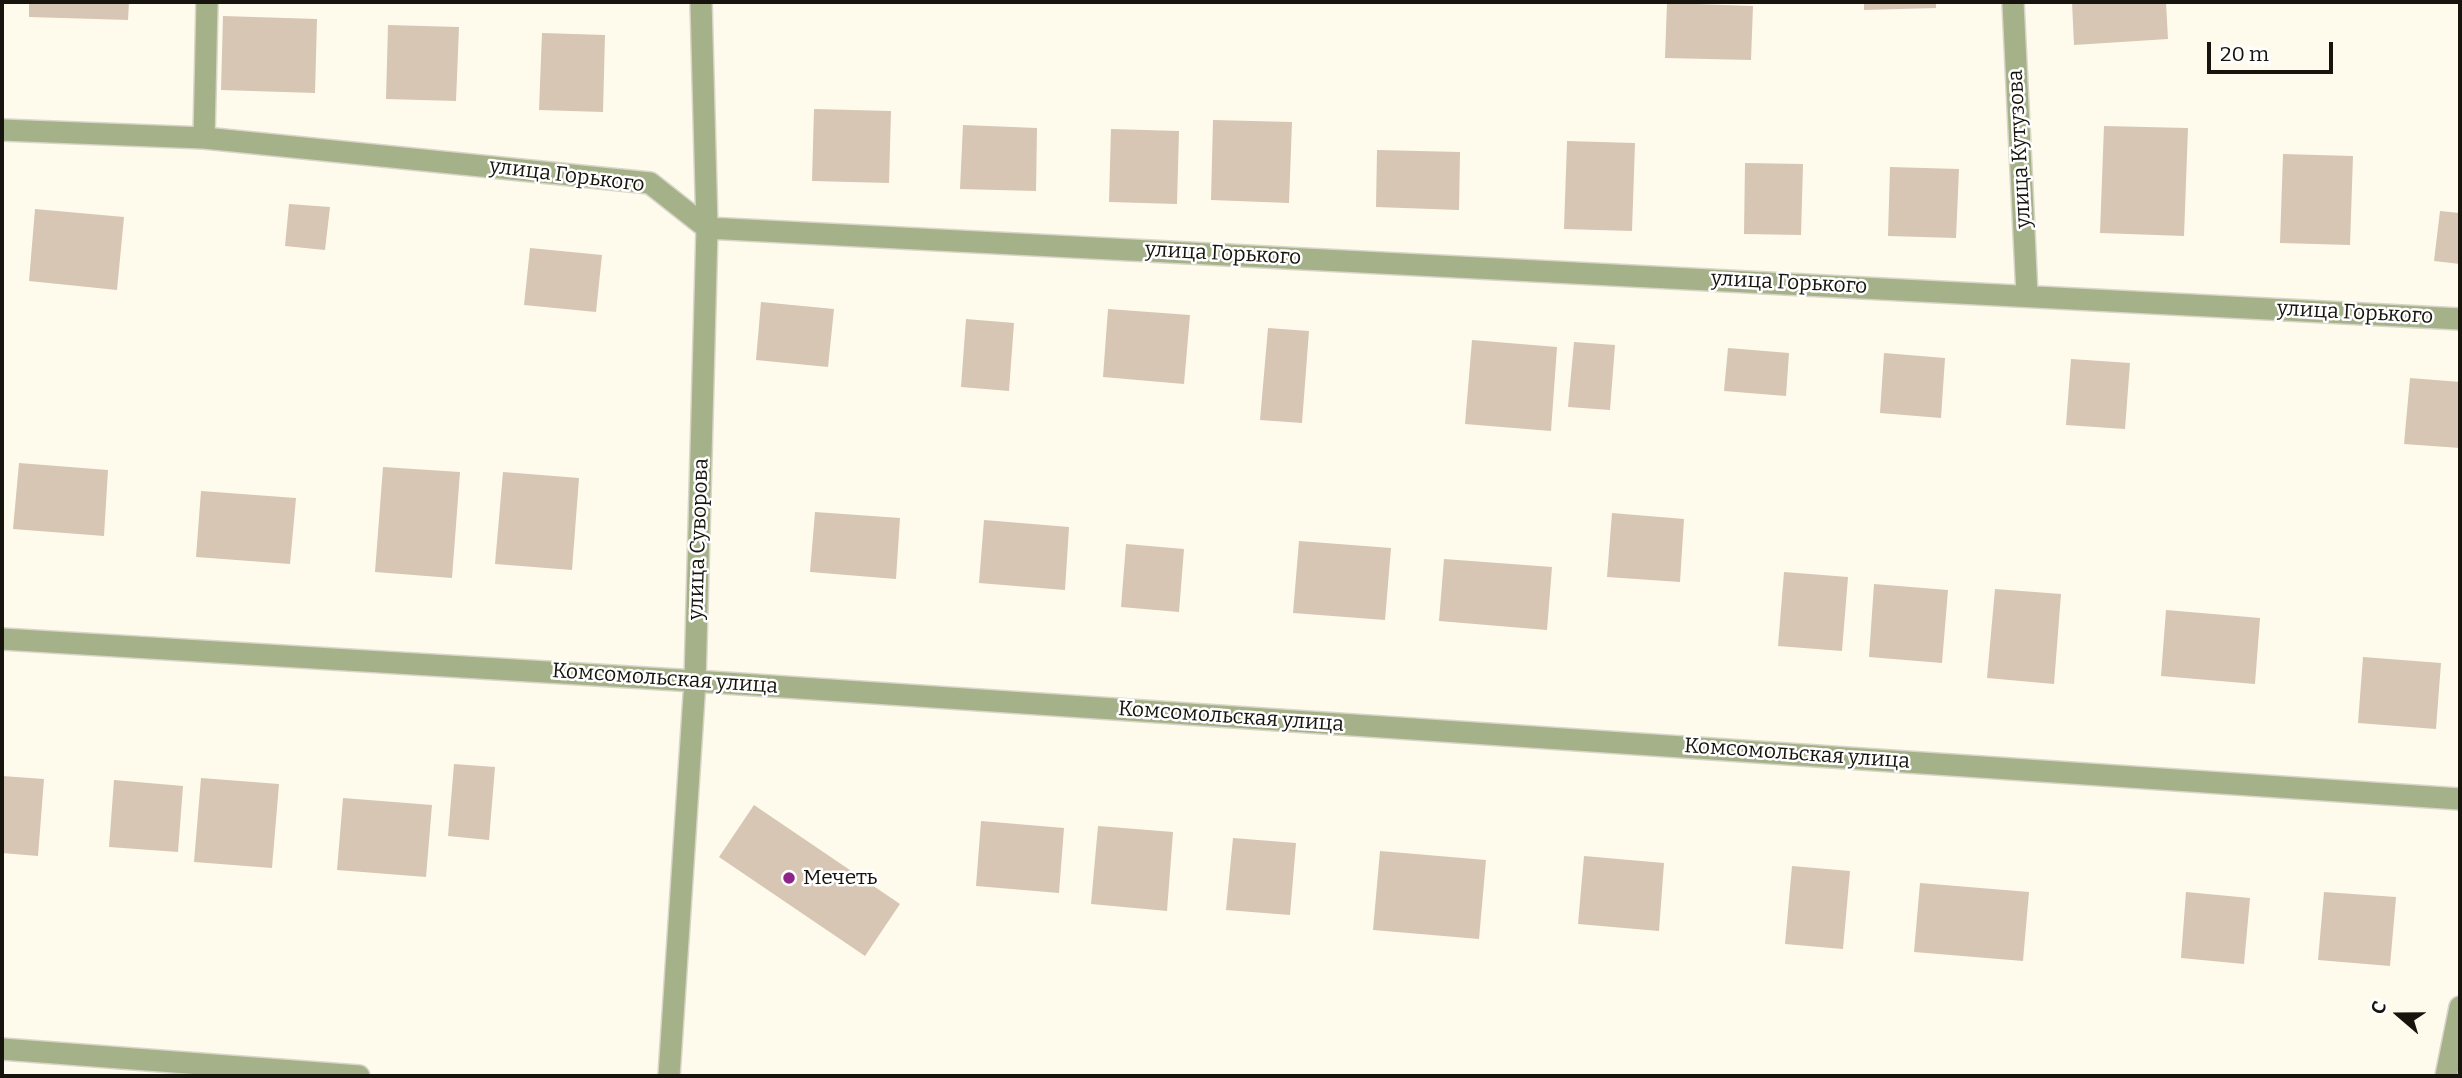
<!DOCTYPE html>
<meta charset="utf-8">
<style>
body{margin:0}
#map{position:relative;width:2462px;height:1078px;overflow:hidden;background:#fefbed;font-family:Bitter,serif}
canvas{display:block}
.frame{position:absolute;inset:0;border:4px solid #16140c;pointer-events:none}
.north{position:absolute;left:2364px;top:980px;width:70px;height:70px;-webkit-text-stroke:5px #fff;paint-order:stroke;rotate:290deg;font-size:19px;font-weight:700;line-height:28px;text-align:center;color:#16140c}
.north::after{content:'';display:block;margin:auto;width:24px;height:32px;background:#16140c;clip-path:polygon(50% 0,100% 100%,50% 72%,0 100%)}
.scale{position:absolute;left:2207px;top:42px;width:126px;height:32px;box-sizing:border-box;border:4px solid #16140c;border-top:0;padding-left:9px;font-size:21px;line-height:24px;white-space:nowrap;color:#16140c;-webkit-text-stroke:5px #fff;paint-order:stroke}
</style>
<div id="map">
<canvas width="2462" height="1078"></canvas>
<div class="frame"></div>
<div class="north">С</div>
<div class="scale">20 m</div>
</div>
<script>
const ctx = document.querySelector('canvas').getContext('2d');
ctx.lineJoin = 'round';
function paint(path, color) { ctx.fillStyle = color; ctx.fill(path, 'evenodd'); }
function trace(path, color, width, dash) { ctx.strokeStyle = color; ctx.lineWidth = width; ctx.lineCap = dash ? 'butt' : 'round'; ctx.setLineDash(dash || []); ctx.stroke(path); }
function label(font, color, halo, rows, align = 'center') {
  ctx.font = font + ' Bitter,serif'; ctx.lineWidth = 5; ctx.setLineDash([]); ctx.textBaseline = 'middle'; ctx.strokeStyle = halo; ctx.fillStyle = color; for (const [text, x, y, turn = 0] of rows) {
    ctx.save(); ctx.translate(x, y); ctx.rotate((+turn || 0) * Math.PI / 180); ctx.textAlign = isNaN(turn) ? turn : align; if (halo) ctx.strokeText(text, 0, 0); ctx.fillText(text, 0, 0); ctx.restore();
  }
}
const building = new Path2D(`
 M29 2H129L128 20 29 17Z
 M1864 2H1936V8L1864 10Z
 M2072 2H2166L2168 39 2074 45Z
 M1667 3 1753 6 1751 60 1665 58Z
 M223 16 317 19 315 93 221 90Z
 M388 25 459 27 456 101 386 99Z
 M542 33 605 35 603 112 539 110Z
 M814 109 891 111 889 183 812 181Z
 M1213 120 1292 122 1289 203 1211 200Z
 M963 125 1037 128 1036 191 960 189Z
 M2104 126 2188 128 2184 236 2100 233Z
 M1111 129 1179 131 1177 204 1109 202Z
 M1567 141 1635 143 1632 231 1564 229Z
 M1377 150 1460 152 1459 210 1376 207Z
 M2283 154 2353 156 2350 245 2280 243Z
 M1745 163 1803 164 1801 235 1744 234Z
 M1890 167 1959 169 1956 238 1888 236Z
 M289 204 330 207 325 250 285 246Z
 M35 209 124 217 117 290 29 281Z
 M2440 211 2460 213V264L2434 261Z
 M530 248 602 255 596 312 524 305Z
 M761 302 834 309 828 367 756 360Z
 M1108 309 1190 315 1184 384 1103 377Z
 M966 319 1014 323 1009 391 961 387Z
 M1268 328 1309 331 1302 423 1260 420Z
 M1472 340 1557 347 1551 431 1465 424Z
 M1574 342 1615 345 1610 410 1568 407Z
 M1728 348 1789 353 1786 396 1724 391Z
 M1884 353 1945 358 1941 418 1880 413Z
 M2071 359 2130 363 2125 429 2066 425Z
 M2410 378 2460 382V448L2404 444Z
 M19 463 108 470 104 536 13 529Z
 M383 467 460 472 452 578 375 572Z
 M503 472 579 478 572 570 495 564Z
 M201 491 296 498 290 564 196 557Z
 M815 512 900 518 896 579 810 572Z
 M1612 513 1684 519 1680 582 1607 577Z
 M984 520 1069 527 1065 590 979 583Z
 M1299 541 1391 548 1385 620 1293 613Z
 M1126 544 1184 549 1179 612 1121 607Z
 M1444 559 1552 567 1547 630 1439 621Z
 M1784 572 1848 577 1842 651 1778 646Z
 M1874 584 1948 590 1942 663 1869 657Z
 M1995 589 2061 594 2054 684 1987 678Z
 M2166 610 2260 618 2255 684 2161 676Z
 M2363 657 2441 663 2436 729 2358 723Z
 M454 764 495 767 489 840 448 836Z
 M2 776 44 779 38 856 2 853Z
 M201 778 279 784 272 868 194 862Z
 M114 780 183 786 178 852 109 847Z
 M343 798 432 805 426 877 337 870Z
 M754 805 900 904 865 956 719 857Z
 M981 821 1064 828 1059 893 976 886Z
 M1098 826 1173 832 1167 911 1091 904Z
 M1233 838 1296 843 1290 915 1226 910Z
 M1380 851 1486 860 1479 939 1373 930Z
 M1584 856 1664 863 1659 931 1578 924Z
 M1792 866 1850 871 1843 949 1785 944Z
 M1920 883 2029 892 2023 961 1914 952Z
 M2186 892 2250 898 2244 964 2181 958Z
 M2324 892 2396 897 2390 966 2318 960Z`);
const minor = new Path2D(`
 M2013 2 2027 295
 M2 130 204 138 650 183 707 228 2460 319
 M204 138 207 2
 M2 639 695 681 2460 799
 M2 1049 359 1076
 M669 1076 695 681 707 228 701 2
 M2446 1076 2460 1007`);
const markers = [
 [789,878,7,"#8f2588"]
];
const streetNames = [
 ["улица Кутузова",2020,149,-93],
 ["улица Горького",567,176,7],
 ["улица Горького",1223,254,3],
 ["улица Горького",1789,283,3],
 ["улица Горького",2355,313,3],
 ["улица Суворова",699,539,-88],
 ["Комсомольская улица",665,679,4],
 ["Комсомольская улица",1231,717,4],
 ["Комсомольская улица",1797,754,4]
];
const poiNames = [
 ["Мечеть",803,878]
];
paint(building, '#d7c6b4');
trace(minor, '#d9d6c9', 24);
trace(minor, '#a5b188', 21);
for (const [x, y, r, color] of markers) { const dot = new Path2D(); dot.arc(x, y, r, 0, 2 * Math.PI); ctx.fillStyle = color; ctx.fill(dot); trace(dot, '#fff', 2.5); }
label('21px', '#16140c', '#fff', streetNames);
label('21px', '#16140c', '#fff', poiNames, 'left');
</script>
